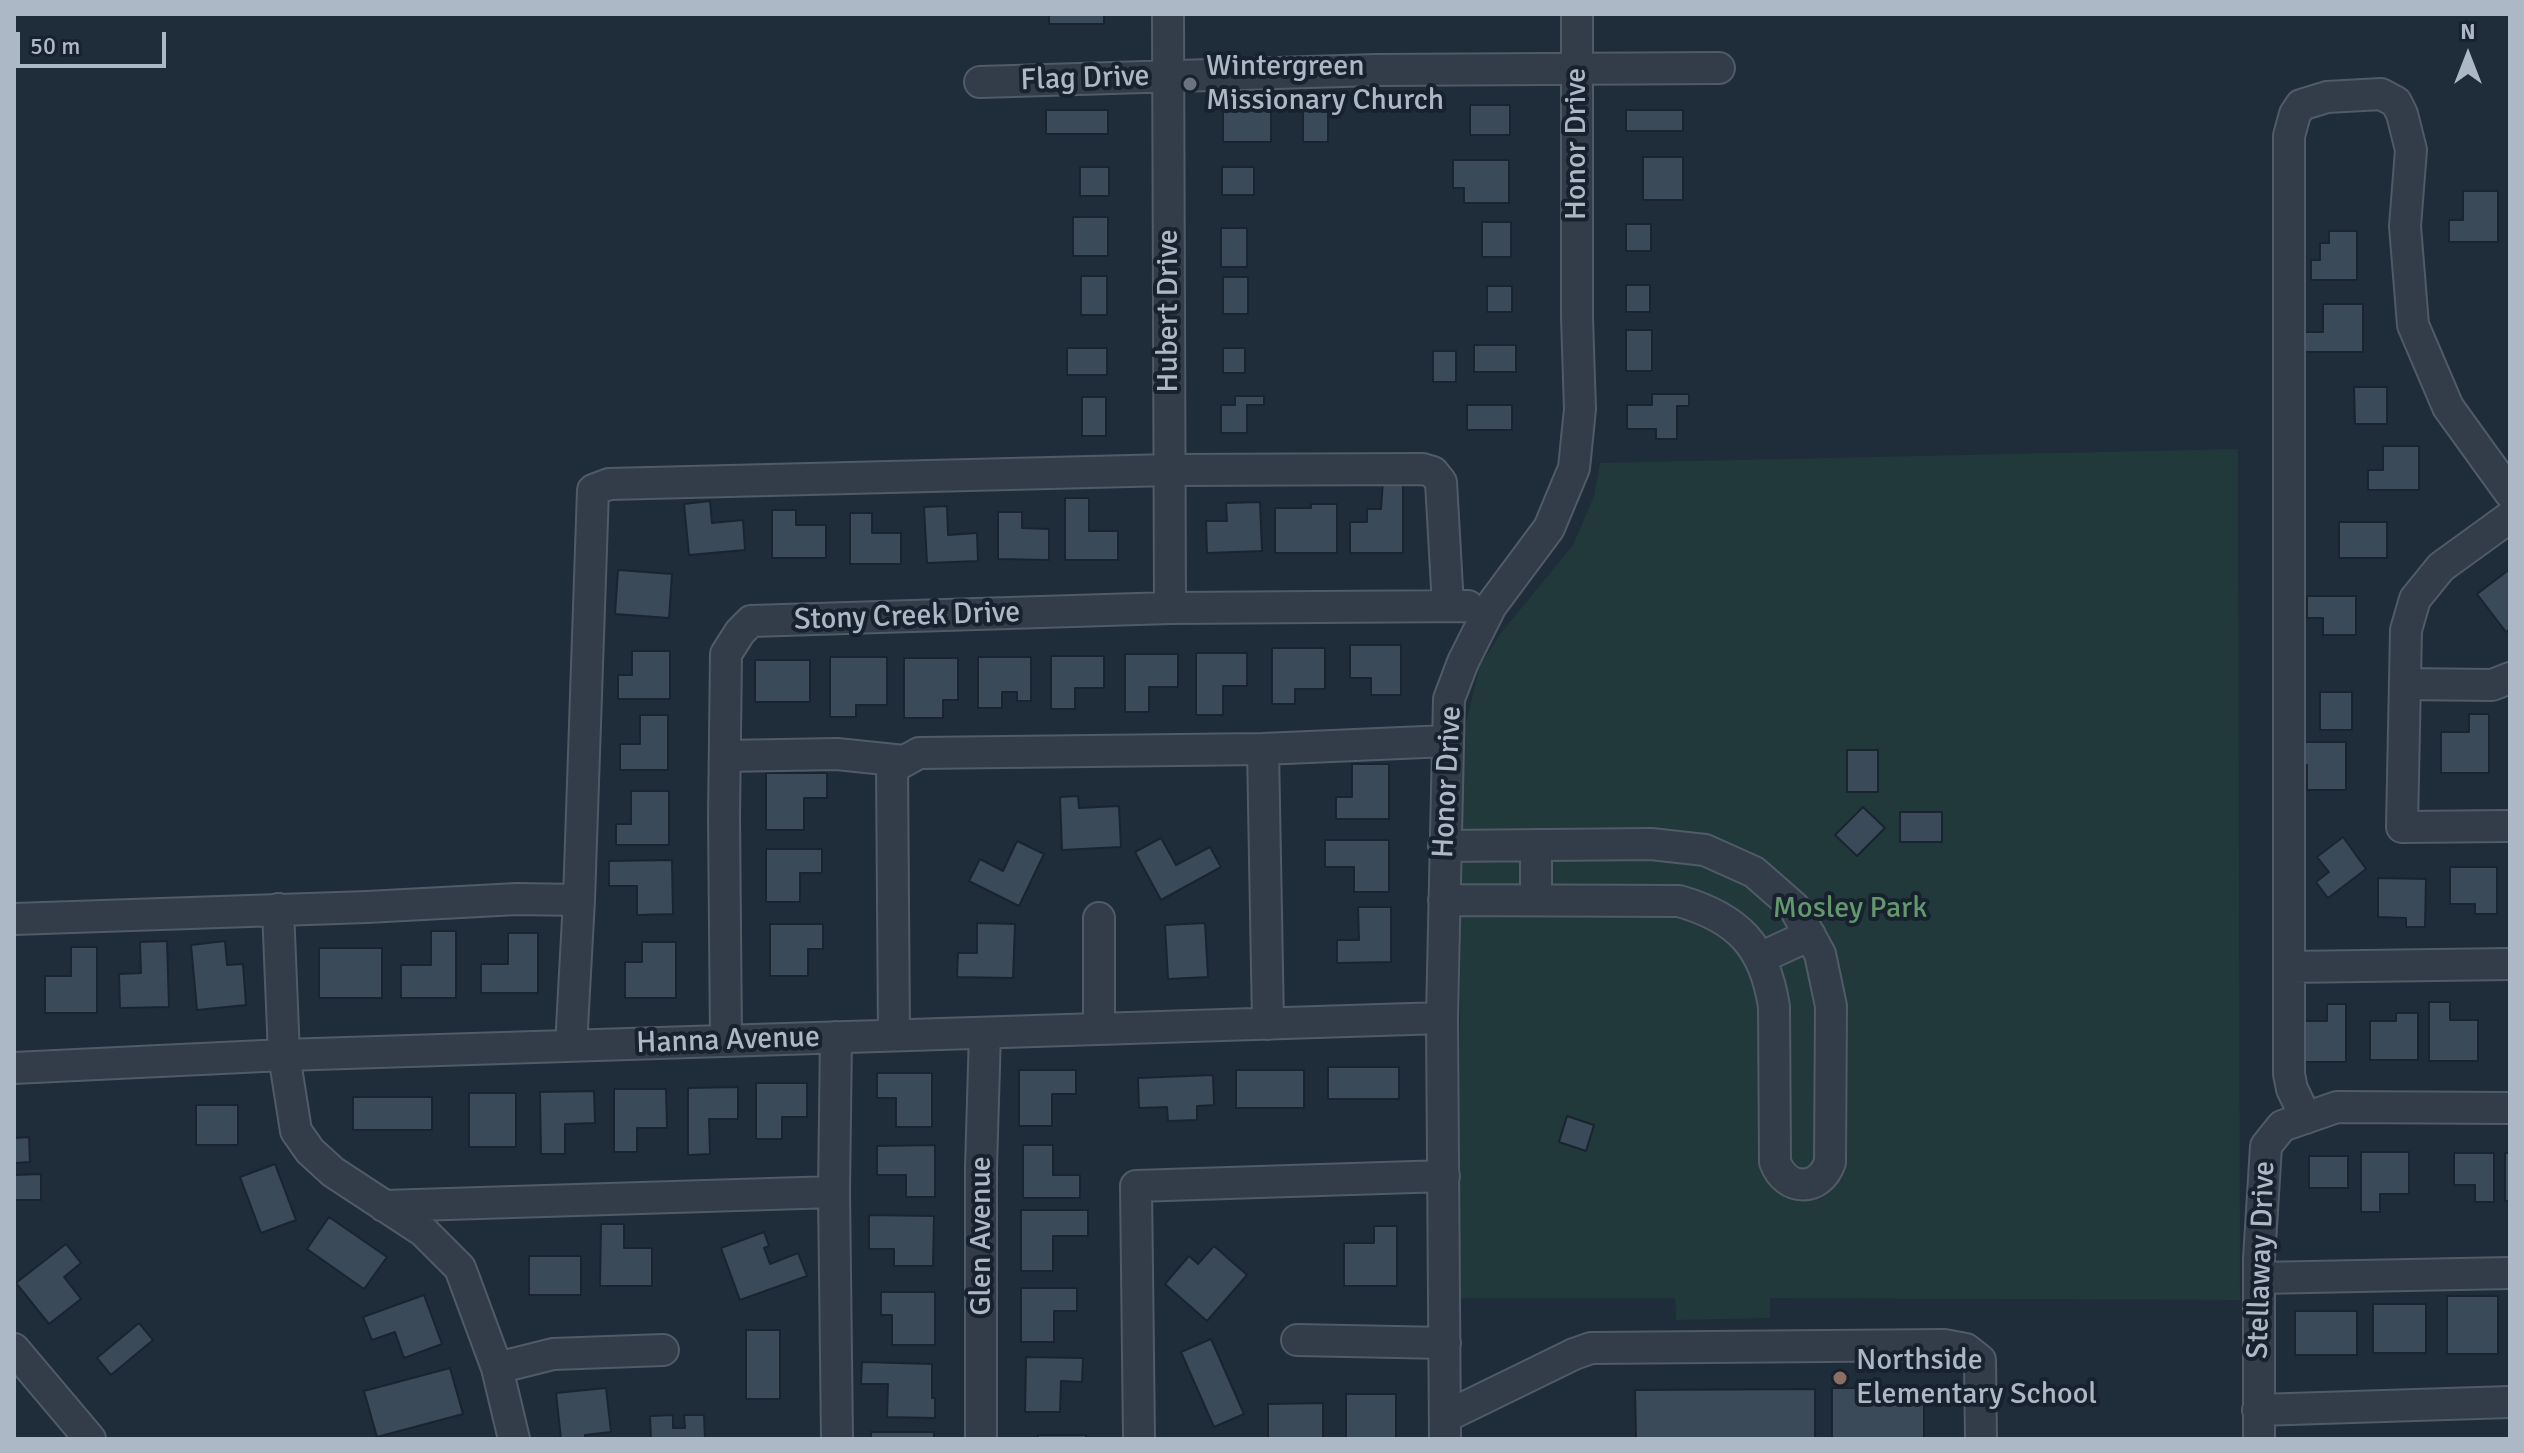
<!DOCTYPE html>
<style>
body{margin:0}
#map{position:relative;width:2524px;height:1453px;overflow:hidden;background:#1f2c39;font-family:Signika,sans-serif}
canvas{display:block}
.frame{position:absolute;inset:0;border:16px solid #adb8c6;pointer-events:none}
.north{position:absolute;left:2428px;top:16px;width:80px;height:80px;-webkit-text-stroke:6px #18222e;paint-order:stroke;rotate:0deg;font-size:22px;font-weight:700;line-height:32px;text-align:center;color:#adb8c6}
.north::after{content:'';display:block;margin:auto;width:28px;height:36px;background:#adb8c6;clip-path:polygon(50% 0,100% 100%,50% 72%,0 100%)}
.scale{position:absolute;left:16px;top:32px;width:150px;height:36px;box-sizing:border-box;border:4px solid #adb8c6;border-top:0;padding-left:10px;font-size:24px;line-height:28px;white-space:nowrap;color:#adb8c6;-webkit-text-stroke:6px #18222e;paint-order:stroke}
</style>
<div id="map">
<canvas width="2524" height="1453"></canvas>
<div class="frame"></div>
<div class="north">N</div>
<div class="scale">50 m</div>
</div>
<script>
const ctx = document.querySelector('canvas').getContext('2d');
ctx.lineJoin = 'round';
function paint(path, color) { ctx.fillStyle = color; ctx.fill(path, 'evenodd'); }
function trace(path, color, width, dash) { ctx.strokeStyle = color; ctx.lineWidth = width; ctx.lineCap = dash ? 'butt' : 'round'; ctx.setLineDash(dash || []); ctx.stroke(path); }
function label(font, color, halo, rows, align = 'center') {
  ctx.font = font + ' Signika,sans-serif'; ctx.lineWidth = 8; ctx.setLineDash([]); ctx.textBaseline = 'middle'; ctx.strokeStyle = halo; ctx.fillStyle = color; for (const [text, x, y, turn = 0] of rows) {
    ctx.save(); ctx.translate(x, y); ctx.rotate((+turn || 0) * Math.PI / 180); ctx.textAlign = isNaN(turn) ? turn : align; if (halo) ctx.strokeText(text, 0, 0); ctx.fillText(text, 0, 0); ctx.restore();
  }
}
const green = new Path2D(`
 M2238 449 2240 1300 1770 1298V1318L1676 1320 1675 1298H1458L1462 740 1480 665 1501 633 1573 545 1594 496 1600 463Z`);
const building = new Path2D(`
 M1049 14H1104V24H1049Z
 M1470 105H1510V135H1470Z
 M1223 108H1271V142H1223Z
 M1303 108H1328V142H1303Z
 M1046 110H1108V134H1046Z
 M1626 110H1683V131H1626Z
 M1643 157H1683V200H1643Z
 M1453 160H1509V203H1464V188H1453Z
 M1080 167H1109V196H1080Z
 M1222 167H1254V195H1222Z
 M2463 191H2498V242H2449V220H2463Z
 M1073 217H1108V256H1073Z
 M1482 222H1511V257H1482Z
 M1626 224H1651V251H1626Z
 M1221 228H1247V267H1221Z
 M2329 231H2357V280H2311V260H2320V243H2329Z
 M1081 276H1107V315H1081Z
 M1223 277H1248V314H1223Z
 M1626 285H1650V312H1626Z
 M1487 286H1512V312H1487Z
 M2323 304H2363V352H2305V332H2323Z
 M1626 330H1652V371H1626Z
 M1474 345H1516V372H1474Z
 M1067 348H1107V375H1067Z
 M1223 348H1245V373H1223Z
 M1433 351H1456V382H1433Z
 M2354 387H2387V424H2355Z
 M1652 394H1689V406H1677V439H1656V429H1627V405H1652Z
 M1235 396H1264V405H1247V433H1221V405H1235Z
 M1082 397H1106V436H1082Z
 M1467 405H1512V430H1467Z
 M2383 446H2419V490H2368V470H2383Z
 M1383 481H1403V553H1350V522H1367V509H1381Z
 M1065 498H1089V531H1118V560H1065Z
 M710 501 712 523 743 520 745 550 689 555 684 504Z
 M1260 502 1262 551 1207 553 1206 521H1227L1226 503Z
 M1311 504H1337V553H1275V508H1311Z
 M947 506 948 535 977 533 978 561 927 563 924 507Z
 M772 510H796V525H826V558H772Z
 M998 512H1022V528L1049 529V560L998 559Z
 M850 513H872V533H901V564H850Z
 M2339 522H2387V558H2339Z
 M2510 569V629L2506 632 2477 594Z
 M618 570 672 574 669 618 615 614Z
 M2307 596H2356V635H2323V618H2307Z
 M1350 645H1401V695H1371V678H1350Z
 M1272 648H1325V689H1295V704H1272Z
 M632 651H670V699H618V675H632Z
 M1196 653H1247V686H1223V715H1196Z
 M1125 654H1178V687H1149V712H1125Z
 M1051 656H1104V688H1075V709H1051Z
 M830 657H887V705H856V717H830Z
 M978 657H1031V701H1017V692H1002V708H978Z
 M904 658H958V700H943V718H904Z
 M755 660H810V702H755Z
 M2320 692H2352V730H2320Z
 M2469 714H2489V773H2441V732H2469Z
 M640 715H668V770H620V744H640Z
 M2298 742H2346V790H2307V765H2298Z
 M1847 750H1878V792H1847Z
 M1352 764H1389V819H1336V797H1352Z
 M766 773H827V798H804V830H766Z
 M631 791H669V845H616V824H631Z
 M1078 796 1079 808 1119 806 1121 847 1062 850 1060 797Z
 M1863 807 1885 828 1857 856 1835 835Z
 M1900 812H1942V842H1900Z
 M2343 837 2366 869 2328 898 2316 882 2329 872 2317 857Z
 M1161 838 1176 865 1210 847 1221 867 1161 900 1135 852Z
 M1325 840H1389V892H1354V867H1325Z
 M1017 841 1044 854 1019 906 969 881 980 859 1003 871Z
 M766 849H822V873H800V902H766Z
 M672 860 673 914 637 915V886H609V861Z
 M2450 867H2497V914H2475V904H2450Z
 M2378 878 2426 879 2425 927H2406V918L2378 917Z
 M1358 907H1391V962L1337 963V940H1359Z
 M977 923 1015 924 1013 978 957 977 958 953H977Z
 M1205 923 1208 977 1168 979 1165 925Z
 M770 924H823V949H808V976H770Z
 M431 931H456V998H401V965H431Z
 M508 933H538V993H481V964H508Z
 M167 941 169 1007 120 1008 119 974 141 973 140 942Z
 M225 941 227 965 243 964 246 1005 197 1010 191 945Z
 M642 942H676V998H625V962H642Z
 M71 947H97V1013H45V976H71Z
 M319 948H382V998H319Z
 M2429 1002H2450V1020H2478V1061H2429Z
 M2327 1004H2346V1062H2298V1021H2327Z
 M2396 1013H2418V1060H2370V1021H2396Z
 M1328 1067H1399V1099H1328Z
 M1019 1070H1076V1094H1052V1126H1019Z
 M1236 1070H1304V1108H1236Z
 M877 1073H932V1127H896V1098H877Z
 M1213 1075 1214 1105 1197 1106V1120L1168 1121 1167 1107 1139 1108 1138 1078Z
 M756 1083H807V1117H782V1139H756Z
 M738 1087V1119H709L710 1154 688 1155V1088Z
 M614 1089H666L667 1128H637V1152H614Z
 M594 1091 595 1123 565 1124V1154H541L540 1092Z
 M469 1093H516V1147H469Z
 M353 1097H432V1130H353Z
 M196 1105H238V1145H196Z
 M1567 1116 1594 1125 1586 1151 1559 1142Z
 M29 1137 30 1162 14 1163V1138Z
 M935 1145V1197H906V1175H877V1146Z
 M1023 1145H1053V1175H1080V1198H1023Z
 M2361 1152H2409V1194H2380V1212H2361Z
 M2454 1153H2494V1202H2475V1185H2454Z
 M2505 1153H2510V1201H2505Z
 M2309 1156H2348V1188H2309Z
 M275 1164 296 1220 261 1233 240 1177Z
 M41 1174V1200H14V1175Z
 M1021 1210H1088V1236H1053V1271H1021Z
 M869 1215 934 1216 933 1266H894V1249H869Z
 M329 1217 387 1257 364 1289 307 1249Z
 M601 1224H624V1248H652V1286H600Z
 M1374 1226H1397V1286H1344V1243H1374Z
 M764 1232 769 1246 764 1248 770 1264 798 1253 807 1276 740 1300 721 1248Z
 M66 1244 81 1263 64 1277 81 1299 49 1324 16 1283Z
 M1214 1246 1247 1275 1207 1321 1165 1284 1189 1256 1198 1264Z
 M529 1256H581V1295H529Z
 M1021 1288H1077V1311H1054V1342H1021Z
 M881 1292H935V1345H892V1315H881Z
 M424 1295 442 1344 404 1358 395 1332 372 1340 363 1317Z
 M2447 1296H2498V1354H2447Z
 M2373 1304H2426V1353H2373Z
 M2295 1311H2357V1355H2295Z
 M139 1323 153 1340 111 1375 97 1358Z
 M746 1330H780V1399H746Z
 M1211 1339 1244 1414 1214 1427 1181 1352Z
 M1026 1357 1083 1358 1082 1382 1061 1381 1060 1412H1025Z
 M862 1362 932 1364V1398H935V1418L887 1417 888 1384H861Z
 M450 1368 463 1414 377 1437 364 1391Z
 M606 1388 611 1432 585 1435V1439H561L556 1393Z
 M1832 1388H1924V1439H1832Z
 M1815 1389V1439H1636L1635 1390Z
 M1346 1394H1396V1438L1346 1439Z
 M1323 1403V1438L1268 1439V1404Z
 M673 1415V1428H685L684 1415H704L705 1439H651L650 1416Z
 M871 1432H934V1439H871Z
 M1038 1435H1086V1439H1038Z`);
const minor = new Path2D(`
 M1168 14 1170 608
 M980 82 1375 70 1719 68
 M2510 517 2441 567 2415 599 2406 630 2402 827 2510 826
 M2405 684 2492 685 2510 678
 M1263 749 1268 1024
 M725 756 837 754 904 761
 M1536 845V900
 M1444 900 1679 901C1738 918 1765 946 1774 1007L1775 1162C1786 1192 1820 1192 1830 1162L1831 1006 1820 954 1794 907 1754 872 1705 850 1651 844 1444 846
 M278 909 284 1055 296 1131 310 1151 333 1172 423 1231 460 1268 497 1368 514 1439
 M14 919 367 907 517 899 579 900
 M1760 958 1810 935
 M2289 967 2510 964
 M1099 1029V918
 M894 1034 892 768 919 753 1263 749 1447 741
 M836 1037 834 1192 837 1439
 M726 1041 724 817 726 654 740 632 751 621 1170 608 1468 606
 M571 1046 579 900 593 490 609 484 1170 470 1423 469 1433 472 1441 482 1448 606
 M14 1068 284 1055 1442 1018
 M2306 1118 2292 1089 2289 1074V136L2295 114 2301 105 2327 97 2381 94 2396 102 2402 114 2411 150 2405 226 2413 325 2448 407 2510 493
 M384 1206 834 1192
 M2259 1278 2510 1273
 M1297 1340 1445 1343
 M14 1349 90 1439
 M497 1368 553 1354 663 1350
 M2258 1410 2510 1402
 M1445 1417 1574 1354 1591 1348 1944 1345 1966 1349 1980 1360 1981 1439
 M981 1439V1168L985 1033
 M1139 1439 1136 1186 1444 1176
 M1445 1439 1442 1018 1449 699 1463 662 1491 606 1549 528 1574 468 1580 409 1577 318V14
 M2259 1439V1259L2266 1146 2282 1126 2337 1107 2510 1108`);
const markers = [
 [1190,84,8,"#6b7280"],
 [1840,1378,8,"#8d6e63"]
];
const poiNames = [
 ["Wintergreen",1206,67],
 ["Missionary Church",1206,101],
 ["Northside",1856,1361],
 ["Elementary School",1856,1395]
];
const streetNames = [
 ["Flag Drive",1085,79,-2],
 ["Honor Drive",1577,144,-90],
 ["Hubert Drive",1169,311,-90],
 ["Stony Creek Drive",907,617,-2],
 ["Honor Drive",1448,782,-87],
 ["Hanna Avenue",728,1041,-2],
 ["Glen Avenue",982,1236,-90],
 ["Stellaway Drive",2262,1260,-88]
];
const parkNames = [
 ["Mosley Park",1850,909]
];
paint(green, '#21393b');
paint(building, '#3b4a59');
trace(building, '#1a2430', 2);
trace(minor, '#505b67', 34);
trace(minor, '#333d4a', 30);
for (const [x, y, r, color] of markers) { const dot = new Path2D(); dot.arc(x, y, r, 0, 2 * Math.PI); ctx.fillStyle = color; ctx.fill(dot); trace(dot, '#18222e', 3); }
label('30px', '#adb8c6', '#18222e', poiNames, 'left');
label('30px', '#adb8c6', '#18222e', streetNames);
label('30px', '#63986d', '#18222e', parkNames);
</script>
